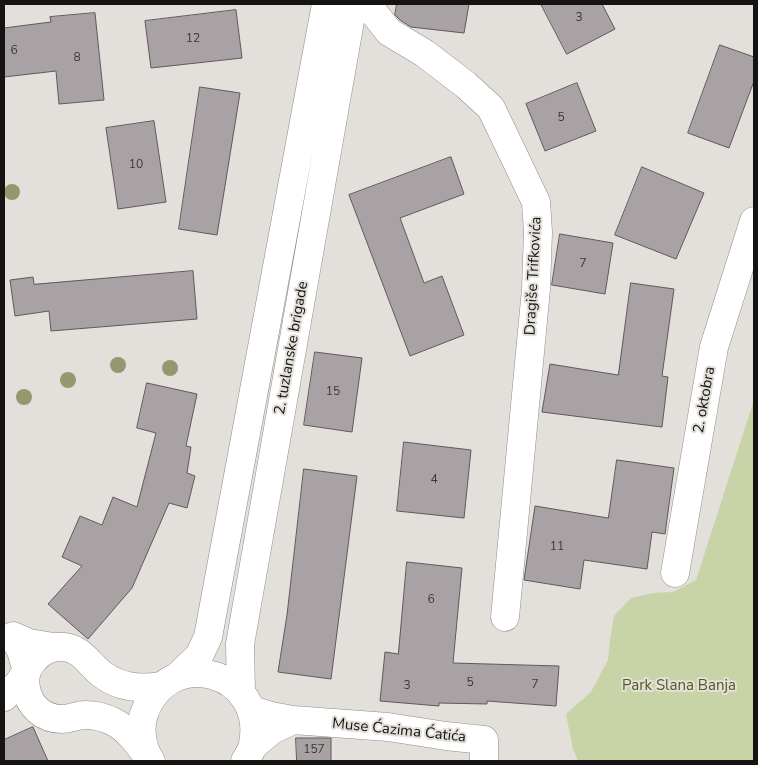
<!DOCTYPE html>
<meta charset="utf-8">
<style>
body{margin:0}
#map{position:relative;width:758px;height:765px;overflow:hidden;background:#e3dfda;font-family:"Nunito Sans",sans-serif}
canvas{display:block}
.frame{position:absolute;inset:0;border:5px solid #151412;pointer-events:none}
</style>
<div id="map">
<canvas width="758" height="765"></canvas>
<div class="frame"></div>
</div>
<script>
const ctx = document.querySelector('canvas').getContext('2d');
ctx.lineJoin = 'round';
function paint(path, color) { ctx.fillStyle = color; ctx.fill(path, 'evenodd'); }
function trace(path, color, width, dash) { ctx.strokeStyle = color; ctx.lineWidth = width; ctx.lineCap = dash ? 'butt' : 'round'; ctx.setLineDash(dash || []); ctx.stroke(path); }
function label(font, color, halo, rows, align = 'center') {
  ctx.font = font + ' "Nunito Sans",sans-serif'; ctx.lineWidth = 4; ctx.setLineDash([]); ctx.textBaseline = 'middle'; ctx.strokeStyle = halo; ctx.fillStyle = color; for (const [text, x, y, turn = 0] of rows) {
    ctx.save(); ctx.translate(x, y); ctx.rotate((+turn || 0) * Math.PI / 180); ctx.textAlign = isNaN(turn) ? turn : align; if (halo) ctx.strokeText(text, 0, 0); ctx.fillText(text, 0, 0); ctx.restore();
  }
}
const green = new Path2D(`
 M754 400V761H578L573 749 566 714 591 692 608 660 610 640 614 616 631 598 653 593 673 592 696 580Z`);
const building = new Path2D(`
 M397 4H469L464 33 411 27 400 20 395 15Z
 M541 4H602L615 29 567 54Z
 M236 10 242 58 151 68 145 21Z
 M95 13 104 100 59 104 56 71 4 77V28L51 22 50 17Z
 M720 45 754 57V81L729 148 688 133Z
 M577 83 596 131 545 151 526 104Z
 M200 87 240 93 217 235 179 229Z
 M154 121 166 202 118 209 106 128Z
 M451 157 464 194 400 218 424 283 442 276 464 335 410 356 349 195Z
 M642 167 704 193 676 259 615 235Z
 M560 234 613 243 605 294 552 285Z
 M193 271 197 319 51 331 49 311 15 316 10 280 33 277 34 284Z
 M631 283 674 289 662 376 668 377 662 427 542 412 550 364 618 375Z
 M315 352 362 358 352 432 304 425Z
 M147 383 197 394 186 446 191 447 187 473 195 476 187 508 169 503 132 588 88 639 48 604 82 566 62 557 80 516 102 525 113 497 137 507 156 433 137 428Z
 M404 442 471 450 464 518 397 511Z
 M617 460 674 468 665 534 652 532 647 569 584 560 580 589 524 580 535 506 608 518Z
 M304 469 357 476 331 679 278 672 287 615Z
 M407 562 462 568 453 663 559 666 556 706 487 701V704L439 703V706L380 701 385 652 398 654Z
 M33 727 48 761H4V740Z
 M296 738H331V761H297Z`);
const minor = new Path2D(`
 M367 4 389 32 424 53 466 85 491 108 536 202 538 232 536 289 505 617
 M675 573 714 347 754 221
 M4 697 18 684 27 671 21 651 13 636 29 643 53 647
 M251 710 271 716 293 720 272 730 253 746
 M293 720 388 727 446 736 484 740V761
 M148 757C138 744 129 730 114 722 106 718 94 715 85 715 77 715 70 719 62 719 43 719 29 706 26 688 24 678 27 667 34 660 41 651 53 646 64 647 83 649 89 665 103 675 121 688 140 689 161 686`);
const major = new Path2D(`
 M178 676 199 656 208 637 326 4
 M241 692 240 644 353 4
 M151 761C142 749 139 728 144 714 169 643 267 672 253 744 252 750 248 756 245 761`);
const trees = [
 [12,192],
 [118,365],
 [170,368],
 [68,380],
 [24,397]
];
const numberNames = [
 ["3",579,18],
 ["12",193,39],
 ["6",14,51],
 ["8",77,58],
 ["5",561,118],
 ["10",136,165],
 ["7",583,264],
 ["15",333,392],
 ["4",434,480],
 ["11",557,547],
 ["6",431,600],
 ["5",470,683],
 ["7",535,685],
 ["3",407,686],
 ["157",314,750]
];
const streetNames = [
 ["Dragiše Trifkovića",534,276,-87],
 ["2. tuzlanske brigade",292,348,-80],
 ["2. oktobra",705,400,-80],
 ["Muse Ćazima Ćatića",399,731,6]
];
const parkNames = [
 ["Park Slana Banja",679,686]
];
paint(green, '#c8d3a8');
paint(building, '#a9a2a4');
trace(building, '#5f595b', 1);
trace(minor, '#908d88', 29);
trace(major, '#908d88', 29);
trace(minor, '#fff', 28);
trace(major, '#fff', 28);
ctx.fillStyle = '#93986f';
for (const [x, y] of trees) { ctx.beginPath(); ctx.arc(x, y, 8, 0, 2 * Math.PI); ctx.fill(); }
label('12px', '#3a3836', null, numberNames);
label('15px', '#151412', '#e3dfda', streetNames);
label('15px', '#515d18', '#e3dfda', parkNames);
</script>
